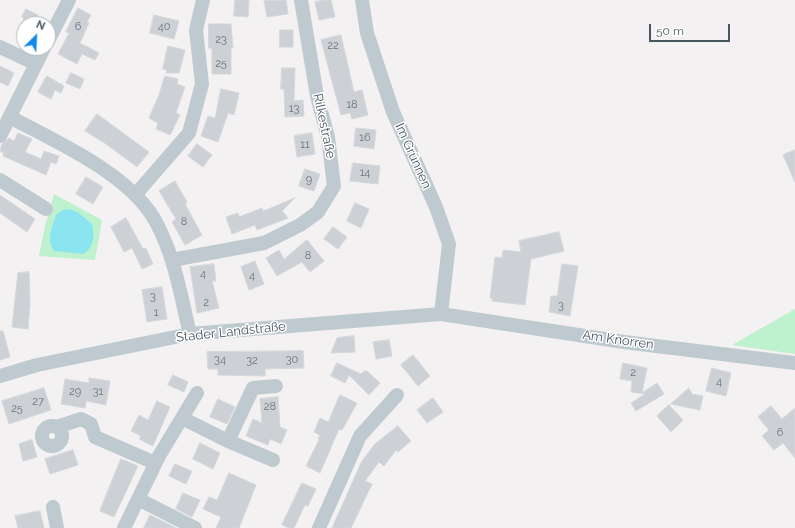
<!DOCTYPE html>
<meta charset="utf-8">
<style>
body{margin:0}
#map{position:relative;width:795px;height:528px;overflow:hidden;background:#f3f1f1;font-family:Raleway,sans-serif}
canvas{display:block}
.north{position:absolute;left:16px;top:16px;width:40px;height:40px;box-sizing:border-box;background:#fff;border:1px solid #b6bbbf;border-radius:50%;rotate:24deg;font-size:11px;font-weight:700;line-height:16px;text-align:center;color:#48565f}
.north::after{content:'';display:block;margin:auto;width:14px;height:18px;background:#1288ec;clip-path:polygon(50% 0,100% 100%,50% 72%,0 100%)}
.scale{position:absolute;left:649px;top:24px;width:81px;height:18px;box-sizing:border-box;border:2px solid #48565f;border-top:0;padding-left:5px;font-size:12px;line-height:14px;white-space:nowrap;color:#48565f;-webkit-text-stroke:3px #fff;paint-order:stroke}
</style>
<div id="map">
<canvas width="795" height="528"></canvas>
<div class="north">N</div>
<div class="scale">50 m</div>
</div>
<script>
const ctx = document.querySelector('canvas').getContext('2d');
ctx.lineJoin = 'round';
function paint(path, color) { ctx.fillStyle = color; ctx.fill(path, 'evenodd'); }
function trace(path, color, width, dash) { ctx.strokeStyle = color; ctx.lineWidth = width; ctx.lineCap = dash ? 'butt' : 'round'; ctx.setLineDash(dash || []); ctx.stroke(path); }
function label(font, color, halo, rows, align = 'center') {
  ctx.font = font + ' Raleway,sans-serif'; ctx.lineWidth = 3; ctx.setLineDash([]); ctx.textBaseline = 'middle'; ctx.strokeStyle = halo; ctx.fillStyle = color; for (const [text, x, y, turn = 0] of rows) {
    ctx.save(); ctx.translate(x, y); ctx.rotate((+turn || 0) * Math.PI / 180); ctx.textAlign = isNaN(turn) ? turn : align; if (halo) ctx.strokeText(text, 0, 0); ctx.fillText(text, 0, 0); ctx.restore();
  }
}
const green = new Path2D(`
 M54 194 102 220 95 260 39 256 45 226Z
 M795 309V354L732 345Z`);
const water = new Path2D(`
 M70 209 79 213 92 224C95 236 94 246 84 254L54 251C46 239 52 228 56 215L63 210Z`);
const building = new Path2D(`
 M235 0H249L248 17 234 16Z
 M286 0 288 14 267 17 264 1Z
 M325 0H331L335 17 319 20 315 2Z
 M78 8 91 15 87 22 89 23 80 43 99 53 95 60 82 54 77 64 58 54 69 33 66 32Z
 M26 9 38 15 33 24H22L24 19 22 17Z
 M154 15 179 21 174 39 150 33Z
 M209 24H231L233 48H231V74H212V48H209Z
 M280 30H293V47H280Z
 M341 35 354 92 362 90 368 115 352 119 350 113 341 115 321 40Z
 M168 46 185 50 179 73H166L167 70 163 69Z
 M0 66 14 73 8 86 0 82Z
 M282 68H295L294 101 303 100 304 116 285 117 284 89H281Z
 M71 73 84 79 80 89 66 83Z
 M47 76 64 86 61 93 55 90 51 99 38 92Z
 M165 76 178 79 177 84 185 87 176 113 180 115 174 127 172 126 174 128 170 135 156 129 158 123 149 118 159 95Z
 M221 89 239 93 234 115 228 113 218 142 201 136 208 116 215 118Z
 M97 114 149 152 137 167 106 144 85 131Z
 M356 128 376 130 374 149 354 146Z
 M18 133 32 139 25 152 41 159 44 151 59 156 56 164 51 162 46 175 3 156 4 153 0 151 2 144 9 138 14 141Z
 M312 133 315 154 297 157 294 136Z
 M197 144 212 155 203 167 188 156Z
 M795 150V182L783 155Z
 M353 163 380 166 378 184 350 181Z
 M305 169 320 174 314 191 299 186Z
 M86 177 103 187 93 204 76 194Z
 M175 181 187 202 185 204 202 235 185 245 172 222 176 219 159 191Z
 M0 195 35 219 27 232 0 213Z
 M295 198 282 211 288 218 257 230 255 225 232 234 226 217 238 213 239 217 262 208 263 211Z
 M355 203 369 209 361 228 347 221Z
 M126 218 143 249 146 248 153 264 142 269 132 248 124 252 111 227Z
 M333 227 347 237 338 249 324 239Z
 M559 232 564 251 531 259 525 305 492 301V298H490L495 257 502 258 503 250 521 252 519 241Z
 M307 240 324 261 310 272 302 262 277 276 266 258 279 250 284 259Z
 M255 261 264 284 249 290 241 267Z
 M214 264 216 281H212L219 308 197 313 190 267Z
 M562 264 578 266 570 316 549 312 551 296H557Z
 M29 272 30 304 28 329 12 327 18 273Z
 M162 287 167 319 147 322 142 290Z
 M0 331H3L10 357 0 360Z
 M354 336 355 352 331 353 337 338Z
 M389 340 392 356 376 359 373 342Z
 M303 351 304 368 265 369V376L218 375V369H208L207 352Z
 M413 355 430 376 418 386 401 365Z
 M337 363 361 374 364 371H367L380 383 369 395 349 375 345 383 331 376Z
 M623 363 647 368 642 393 657 383 664 394 636 411 631 403 645 394 631 392 632 381 620 379Z
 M712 368 731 373 726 396 706 391Z
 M173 375 188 382 184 392 168 385Z
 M89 378 110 381 106 405 86 401 85 408 61 404 65 379 89 383Z
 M44 388 51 410 9 424 2 401Z
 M689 388 692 394 703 396 700 410 671 404Z
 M340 395 357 403 342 430 339 429 320 473 306 466 319 440 318 439 320 435 314 432 320 418 328 422Z
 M278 397 280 427 287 430 281 444 270 439 268 445 246 436 253 419 262 423 260 399Z
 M433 398 443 412 427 423 417 410Z
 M218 399 235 407 227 424 210 417Z
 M157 401 170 407 153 446 139 439 141 436 131 431 139 415 148 420Z
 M669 405 683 420 671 432 657 416Z
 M771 406 782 419 795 408V458L783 443 774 450 762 436 769 430 758 417Z
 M398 426 411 441 398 452 396 450 384 466 379 462 365 481 372 484 351 528H332L362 461 375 444Z
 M32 440 37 457 23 461 19 444Z
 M200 443 220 453 213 469 193 459Z
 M73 450 78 465 50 474 45 459Z
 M121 459 138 466 114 517 100 511Z
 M175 464 192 471 186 484 169 476Z
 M229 473 256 485 239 528H216L221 517 203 509 209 497 217 500Z
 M302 483 316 489 308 506 305 505 294 528H289L282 525Z
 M183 493 200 500 192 517 176 509Z
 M40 511 44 528H18L15 516Z
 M150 515 176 528H144Z`);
const minor = new Path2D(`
 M362 0 367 33 393 112 436 207 449 244 441 314
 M48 41 69 0
 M0 47 36 64
 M10 117C56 142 133 175 157 224 175 258 181 297 190 334
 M0 136 44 48
 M0 180 46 209
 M136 194 189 133 202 84 196 30 203 0
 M172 260 264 243 300 225 318 212 334 186 328 137 317 96 301 0
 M0 376 37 365 190 334 441 314 624 342 795 363
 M182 418 228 441 273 460
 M42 436a10 10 0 1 1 20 0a10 10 0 1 1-20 0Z
 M57 427 81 419 91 424 95 437 155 463
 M228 441 253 388 276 386
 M138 499 195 528
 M53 507 57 528
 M124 528 159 456 197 393
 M319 528 360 436 397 395`);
const numberNames = [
 ["6",78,27],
 ["40",164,27],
 ["23",221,40],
 ["22",333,46],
 ["25",221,64],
 ["18",352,105],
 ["13",294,109],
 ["16",365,138],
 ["11",305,145],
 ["14",365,173],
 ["9",309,180],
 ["8",184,222],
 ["8",308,256],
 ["4",203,274],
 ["4",252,276],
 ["3",153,297],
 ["2",206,303],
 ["3",561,306],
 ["1",156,313],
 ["34",220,360],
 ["30",292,360],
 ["32",252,361],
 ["2",633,373],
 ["4",719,382],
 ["29",75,392],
 ["31",98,392],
 ["27",38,402],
 ["28",270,407],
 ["25",17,409],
 ["6",780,433]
];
const streetNames = [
 ["Rilkestraße",324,126,78],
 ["Im Grünnen",413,156,66],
 ["Stader Landstraße",231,332,-6],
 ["Am Knorren",618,340,8]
];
paint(green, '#bef1cd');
paint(water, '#8ae5f0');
paint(building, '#cdd0d5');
trace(building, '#d4d7dc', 1);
trace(minor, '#becad0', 14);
label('11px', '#69747c', null, numberNames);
label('13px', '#48565f', '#fff', streetNames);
</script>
